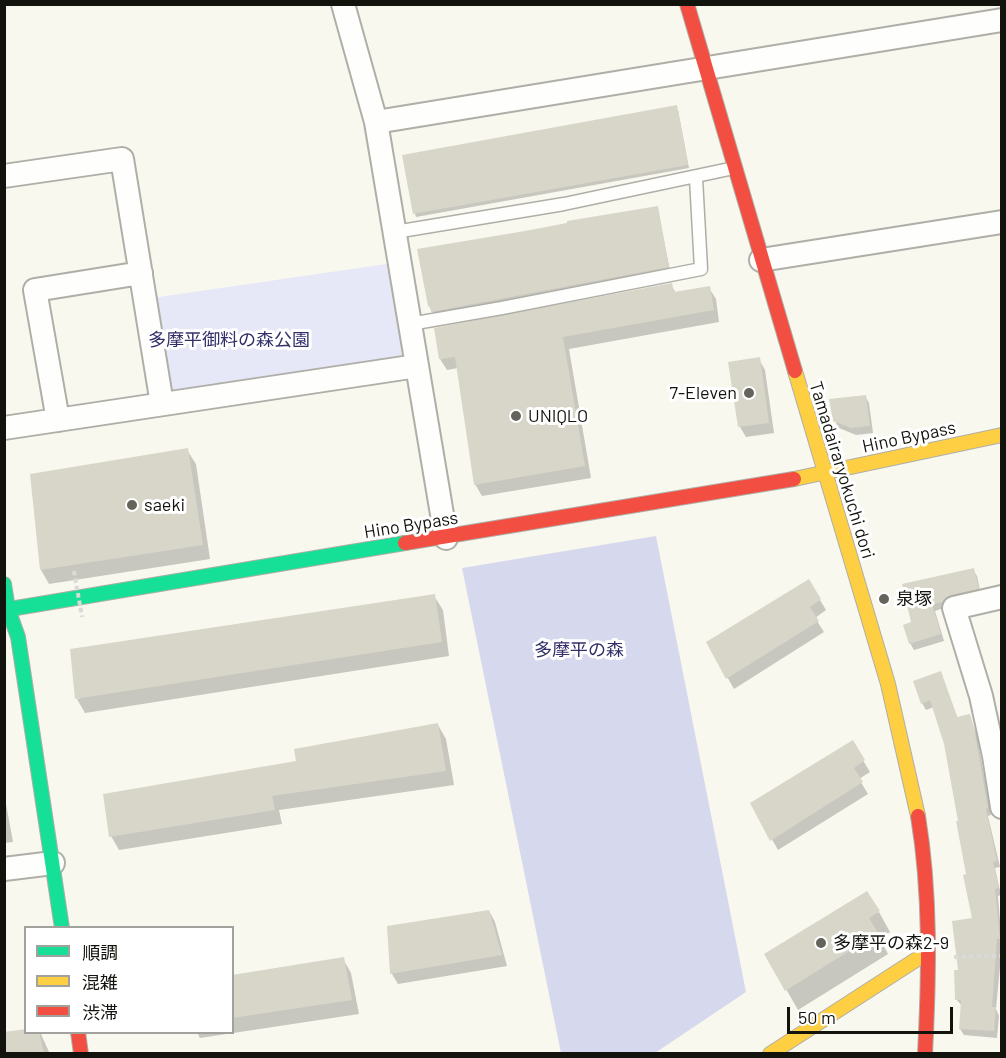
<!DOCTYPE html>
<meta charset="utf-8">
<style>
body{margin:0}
#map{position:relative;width:1006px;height:1058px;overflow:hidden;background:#f9f8ef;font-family:Barlow,"Noto Sans JP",sans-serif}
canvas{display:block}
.frame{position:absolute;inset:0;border:6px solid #13130d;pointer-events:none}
.legend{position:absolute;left:24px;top:926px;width:210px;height:108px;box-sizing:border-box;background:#fff;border:2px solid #a1a19e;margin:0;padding:8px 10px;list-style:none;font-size:18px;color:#13130d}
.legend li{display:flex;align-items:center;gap:12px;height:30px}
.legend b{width:30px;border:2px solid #a1a19e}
.scale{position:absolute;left:787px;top:1007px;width:166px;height:27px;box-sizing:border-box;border:3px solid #13130d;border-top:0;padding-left:8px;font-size:18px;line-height:21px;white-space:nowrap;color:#13130d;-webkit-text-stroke:4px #fff;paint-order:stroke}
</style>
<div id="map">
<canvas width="1006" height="1058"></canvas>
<div class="frame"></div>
<ul class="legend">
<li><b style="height:8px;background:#16e098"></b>順調</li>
<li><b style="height:8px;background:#ffcf43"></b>混雑</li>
<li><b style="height:8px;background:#f24e42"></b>渋滞</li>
</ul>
<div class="scale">50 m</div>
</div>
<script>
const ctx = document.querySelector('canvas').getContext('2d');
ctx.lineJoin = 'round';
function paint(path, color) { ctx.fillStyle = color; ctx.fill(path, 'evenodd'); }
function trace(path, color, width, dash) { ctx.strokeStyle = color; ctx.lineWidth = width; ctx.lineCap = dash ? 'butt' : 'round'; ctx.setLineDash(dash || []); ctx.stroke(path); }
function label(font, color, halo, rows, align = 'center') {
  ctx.font = font + ' Barlow,"Noto Sans JP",sans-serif'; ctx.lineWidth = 6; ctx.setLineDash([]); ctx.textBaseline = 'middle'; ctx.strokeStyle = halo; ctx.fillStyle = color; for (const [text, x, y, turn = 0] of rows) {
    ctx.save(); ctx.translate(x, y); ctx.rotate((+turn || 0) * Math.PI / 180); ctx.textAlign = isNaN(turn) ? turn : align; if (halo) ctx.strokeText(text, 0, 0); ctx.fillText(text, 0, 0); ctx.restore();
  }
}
const green = new Path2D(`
 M400 262 417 366 162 404 145 299Z`);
const forest = new Path2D(`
 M656 536 746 992 655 1053H561L462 568Z`);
const shadow = new Path2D(`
 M678 110 689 168 416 217 415 214 404 156Z
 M657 207 670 270 434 314 429 306Z
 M671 285 676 293 709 288 716 299 719 322 569 349 591 478 482 496 475 484 458 368 447 370 440 359Z
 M759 359 765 370 774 433 746 437 740 427Z
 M865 396 869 403 873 433 856 435 839 428 835 421Z
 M187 450 196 464 210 559 49 584 41 570Z
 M973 570 977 576 981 595 935 611 944 641 914 650 910 643 913 623 904 585Z
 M434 596 443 610 449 656 85 713 77 699Z
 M820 600 826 610 815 618 824 632 734 689 708 643Z
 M941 673 958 719 969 715 977 736 991 815 988 816 1000 867 995 868 1001 895 998 896 1002 946 996 1009 999 1016 997 1038 964 1035 960 1029 962 1006 956 999 959 971 974 920 960 822 945 744 934 707 926 710 922 703Z
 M438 725 446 739 454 785 279 810 282 824 119 850 111 836 297 762Z
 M852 742 870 772 859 779 868 794 778 850 752 804Z
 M4 793 13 842 4 843Z
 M489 911 495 922 507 966 398 984 392 974 388 928Z
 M879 912 890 932 880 939 888 954 798 1010 766 954Z
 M343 959 351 973 359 1014 200 1038 197 1032H232V976Z
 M40 1032 50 1054H4V1034Z`);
const building = new Path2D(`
 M677 105 688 165 413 214 402 155Z
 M658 206 669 267 431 312 430 306H428L417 249 525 231 567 223V221Z
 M672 283 674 292 710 286 714 310 563 337 585 466 474 485 455 357 439 359 434 328Z
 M760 357 769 423 738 427 728 362Z
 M866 395 870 426 851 428 833 421 829 399Z
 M188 448 203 545 40 570 30 474Z
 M974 568 979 589 951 595 943 602 932 604 941 634 909 644 903 625 911 622 902 584Z
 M809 579 821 599 810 607 819 621 726 679 706 642Z
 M435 594 442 642 75 699 70 649Z
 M941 671 957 717 970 714 974 728 988 808 986 809 997 861 993 862 999 888 995 889 1000 939H997L992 1007H996L994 1031 959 1029 961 1000H955L954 970H958L952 921 972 918 963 875 966 874 956 821H958L944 744 930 700 921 704 913 681Z
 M438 723 446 771 272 796 275 810 109 837 103 794 296 761 294 749Z
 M853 740 865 760 854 768 863 782 770 841 750 803Z
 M867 891 880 911 869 918 878 933 785 991 764 954Z
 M489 910 502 955 390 974 387 926Z
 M344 957 352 1000 232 1018V975Z
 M26 1029V1032H39L44 1053H4V1032Z`);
const path = new Path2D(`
 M954 957 1002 956`);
const lane = new Path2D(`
 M395 232 564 204 734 168
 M410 324 502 308 701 269 696 178`);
const street = new Path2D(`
 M343 4 376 122 446 538
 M376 122 1002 20
 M4 176 122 159 162 404
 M761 260 1002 222
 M58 420 35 290 141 273
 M4 428 417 366
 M1002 597 954 608 981 696 994 756 1002 807
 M4 869 53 863`);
const fast = new Path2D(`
 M4 584 8 609 18 637 62 928
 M4 610 405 543`);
const slow = new Path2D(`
 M795 371 888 684 918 816
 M794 479 1002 435
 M770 1054 928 952`);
const jam = new Path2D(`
 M687 4 795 371
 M405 543 794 479
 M918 816C931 895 929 975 925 1054
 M78 1032 81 1054`);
const pathBridge = new Path2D(`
 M74 571 82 617`);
const markers = [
 [749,393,6,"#64635c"],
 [516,416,6,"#64635c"],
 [132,505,6,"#64635c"],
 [884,599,6,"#64635c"],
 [821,943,6,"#64635c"]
];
const parkNames = [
 ["多摩平御料の森公園",229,340],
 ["多摩平の森",579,650]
];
const poiNames = [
 ["7-Eleven",737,393,"right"],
 ["UNIQLO",528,416],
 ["saeki",144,505],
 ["泉塚",896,599],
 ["多摩平の森2-9",833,943]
];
const streetNames = [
 ["Hino Bypass",909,437,-12],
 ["Tamadairaryokuchi dori",842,470,73],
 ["Hino Bypass",411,525,-9]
];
paint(green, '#e6e8f7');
paint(forest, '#d6d8ee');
paint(shadow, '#0003');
paint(building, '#d7d6c8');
trace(lane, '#afaea7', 15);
trace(street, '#afaea7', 26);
trace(fast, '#afaea7', 16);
trace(slow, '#afaea7', 16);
trace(jam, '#afaea7', 16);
trace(path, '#dadad8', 4, [4.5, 3]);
trace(lane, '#fefefd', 12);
trace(street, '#fefefd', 22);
trace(fast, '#16e098', 14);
trace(slow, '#ffcf43', 14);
trace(jam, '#f24e42', 14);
trace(pathBridge, '#dadad8', 4, [4.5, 3]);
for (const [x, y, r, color] of markers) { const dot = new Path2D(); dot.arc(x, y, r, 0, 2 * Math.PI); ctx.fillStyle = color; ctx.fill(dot); trace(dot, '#fff', 2); }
label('18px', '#302f69', '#fff', parkNames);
label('18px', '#13130d', '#fff', poiNames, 'left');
label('18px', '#13130d', '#fff', streetNames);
</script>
